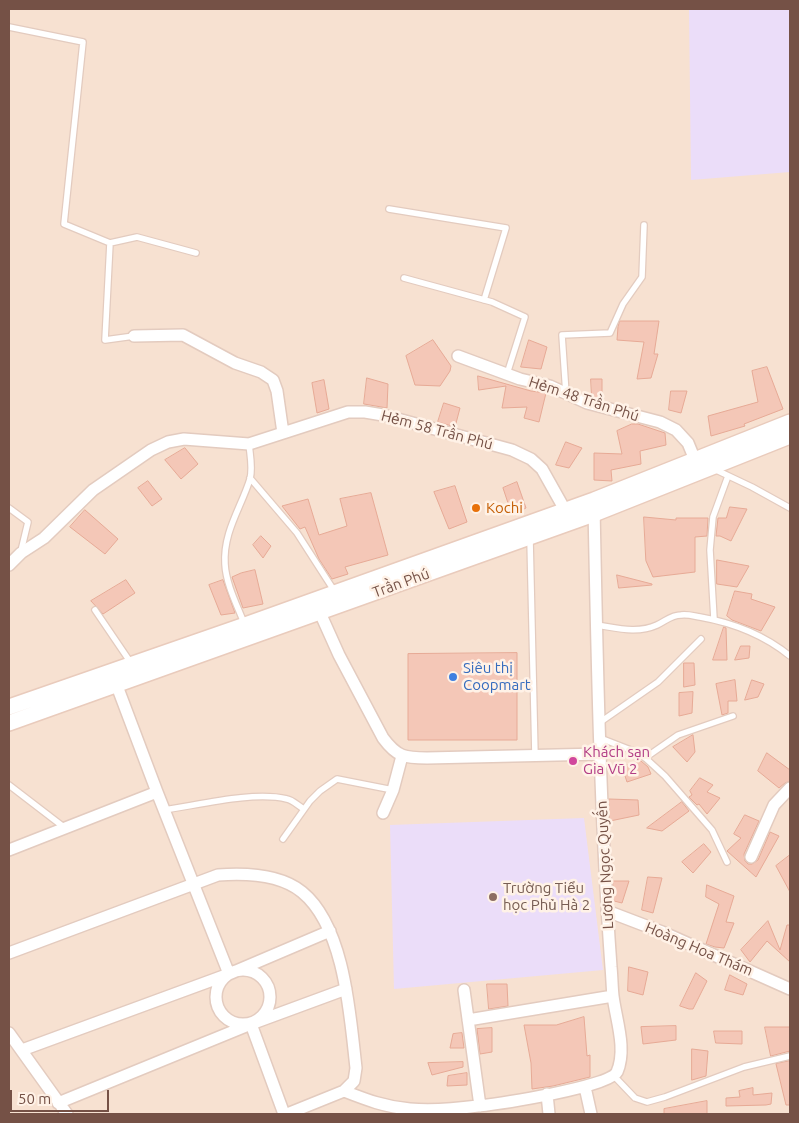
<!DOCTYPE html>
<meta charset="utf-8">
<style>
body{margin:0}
#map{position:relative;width:799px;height:1123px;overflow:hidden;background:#fdeee0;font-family:Ubuntu,sans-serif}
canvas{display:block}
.frame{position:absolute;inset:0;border:10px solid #755146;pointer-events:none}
.scale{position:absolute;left:10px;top:1090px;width:99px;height:22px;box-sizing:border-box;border:2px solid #755146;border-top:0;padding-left:6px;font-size:15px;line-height:18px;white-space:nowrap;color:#755146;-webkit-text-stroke:4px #fff2e7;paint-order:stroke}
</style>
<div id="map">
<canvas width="799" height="1123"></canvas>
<div class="frame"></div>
<div class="scale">50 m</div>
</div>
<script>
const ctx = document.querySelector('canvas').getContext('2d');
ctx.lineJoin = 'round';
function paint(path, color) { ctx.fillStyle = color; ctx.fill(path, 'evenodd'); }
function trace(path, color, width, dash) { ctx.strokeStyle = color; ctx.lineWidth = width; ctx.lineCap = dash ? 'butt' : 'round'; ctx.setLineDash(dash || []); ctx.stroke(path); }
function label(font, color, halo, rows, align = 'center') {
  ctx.font = font + ' Ubuntu,sans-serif'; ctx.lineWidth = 5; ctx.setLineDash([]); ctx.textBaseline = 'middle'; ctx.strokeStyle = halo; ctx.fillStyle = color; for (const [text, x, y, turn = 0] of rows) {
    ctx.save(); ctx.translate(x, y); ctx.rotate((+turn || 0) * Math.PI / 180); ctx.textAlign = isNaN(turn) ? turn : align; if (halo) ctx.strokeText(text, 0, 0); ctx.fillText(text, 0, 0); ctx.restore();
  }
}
const residential = new Path2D(`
 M9 9H790V1114H9Z`);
const education = new Path2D(`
 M689 9H790V172L691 180Z
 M584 818 603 970 394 989 390 825Z`);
const building = new Path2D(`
 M620 321H659L654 354H658L651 378 637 379 644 342 617 340 618 327Z
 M433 340 451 366 450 371 440 386 415 385 406 356Z
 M529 340 547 347 541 369 521 367Z
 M767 367 783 409 744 424 745 426 711 436 708 416 758 402 752 371Z
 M478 376 531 391 546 393 539 422 524 418 527 407 502 408 506 386 479 390Z
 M367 378 388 384 387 408 364 404Z
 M591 379H602V399L592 397Z
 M324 380 329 409 317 413 312 383Z
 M671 391H687L681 413 669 410Z
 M444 403 460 408 455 427 438 422Z
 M632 424H638L665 433 666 445 640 451 641 464 611 470 612 481 594 480V453L622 454 617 431Z
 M566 442 582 448 569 468 556 465Z
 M185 448 198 464 181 479 165 460Z
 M148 481 162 499 152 506 138 488Z
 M517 482 526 508 512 515 503 488Z
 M455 486 467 522 449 529 434 492Z
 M371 493 388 555 345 567 348 574 332 579 319 559 305 527 300 529 282 506 308 499 319 535 347 526 340 499Z
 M730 507 747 509 731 541 720 536H716L718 518H726Z
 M85 510 118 539 105 554 70 527Z
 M644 517 676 520V518H708L707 536 695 537V572L653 577 646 561Z
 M261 536 271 546 263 558 253 545Z
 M717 560 749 566 737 587 717 584Z
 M255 570 263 604 243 608 232 577 241 573Z
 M617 575 652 584V585L619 588Z
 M126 580 135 593 103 614 91 601Z
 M223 580 235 613 221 615 209 585Z
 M735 591 752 594 751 599 775 607 761 631 732 620 727 616Z
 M724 627 726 628 727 660H713Z
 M741 646H750L749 658 735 660Z
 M517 653V740H408V654Z
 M684 663H694L695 685 684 687Z
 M735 680 737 701H728V713L722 715 716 684Z
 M752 680 764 684 758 697 745 700Z
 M693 692 692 713 679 716V693Z
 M693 735 695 752 687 762 673 747Z
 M767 753 790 770V781L785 783 779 788 758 771Z
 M641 761 648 767 651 774 627 782 622 767Z
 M700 778 713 785 707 792 720 798 707 814 699 804 697 805 689 797 692 795 690 791Z
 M609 799 638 800 639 815 610 821Z
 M682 802 689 811 662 831 647 828Z
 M745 815 759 821 744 854 745 861 748 864H752L758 860 770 832 779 836 756 877 727 851 741 838 734 834Z
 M704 844 711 852 693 873 682 862Z
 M790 855V892L776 866Z
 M648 877 662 878 653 913 642 910Z
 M613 881H629L622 903 614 901Z
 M707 885 734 896 726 922 734 923 724 948 715 947 706 944 719 904 706 897Z
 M768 921 780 950 787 925H790V962L767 941 750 962 741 950Z
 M629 967 648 972 643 995 628 991Z
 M696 973 707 981 693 1009H689L680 1006Z
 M730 975 747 984 743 995 725 990Z
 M487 984H507L508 1006 489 1009Z
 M584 1017 587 1056 590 1055V1077L553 1086 532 1089 531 1063 524 1025H556Z
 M676 1026V1040L643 1044 641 1027Z
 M765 1027H790V1051L771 1056Z
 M492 1028V1052L480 1054 477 1029Z
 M714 1031H742V1044L716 1043Z
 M462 1033 464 1048H450L453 1034Z
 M692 1049 708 1051 706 1076 692 1080Z
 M790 1061V1105H786L776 1064Z
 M463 1062V1067L432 1075 428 1063Z
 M467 1073V1085L447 1086 448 1076Z
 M753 1088V1095L772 1093 771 1104 766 1105 726 1106V1098L740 1097 739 1091Z
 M707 1101V1114H664V1109Z`);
const service = new Path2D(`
 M9 27 83 42 64 224 110 243 137 237 196 253
 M389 209 506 228 484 300
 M110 243 105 340 134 336
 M404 278 492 302 525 317 507 374
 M566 394 562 335 610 333 623 304 642 277 644 225
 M714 469 752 487 790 508
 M250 478 297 533 335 592
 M9 508 28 522 21 551
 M530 539 535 756
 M95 610 131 663
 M714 619 710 550 713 517 728 476
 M244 623C237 605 226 584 225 564 223 532 241 508 250 479 253 468 250 455 249 444
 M597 625C617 628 637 634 657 625 666 621 671 615 681 615 687 614 694 616 700 617 734 623 763 634 790 656
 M599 723 658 682 701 639
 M600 738 641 754 665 776 712 830 727 862
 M645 758 678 735 733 716
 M9 785 65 828
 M164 810C199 805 253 791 287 799 293 800 298 806 304 809
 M283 839 310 801 320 791 337 779 393 790
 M614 1076 635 1098 647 1102 665 1097 744 1067 790 1056`);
const minor = new Path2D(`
 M134 336 183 335 235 363 261 372 273 380 277 391 283 433
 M458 356 520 379 550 386 587 403 660 422 676 430 688 443 695 460
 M9 565 21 553 44 538 93 490 151 450 168 442 184 439 249 444 348 412H365L383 415 512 450 531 459 542 469 565 510
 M317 606 339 655 383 738C397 757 405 758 427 758L600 754
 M114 678 157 792 229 974
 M383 813 393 790 402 756
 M9 850 157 792
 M751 857 774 805 790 788
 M607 911 662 932 790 989
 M9 953 218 875C245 873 280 874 302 892 345 927 350 1016 356 1068L354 1081 344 1091 287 1114
 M216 997a27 27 0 1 1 54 0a27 27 0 1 1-54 0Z
 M464 990 480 1106
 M468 1020 613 996
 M251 1024 284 1114
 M9 1033 67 1114
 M22 1050 229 974 330 931
 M585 1087 591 1114
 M344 1091C367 1100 385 1107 410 1109 432 1111 455 1109 478 1106 498 1104 610 1087 617 1072 627 1049 616 1020 613 996 612 987 612 977 611 967 600 814 597 660 594 507
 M547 1094 549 1114
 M58 1103 251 1024 346 989`);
const secondary = new Path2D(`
 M9 707 245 625 594 500 790 422
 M9 723 594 514 790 436`);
const markers = [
 [476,508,5,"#e8710a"],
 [453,677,5,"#3f7fe0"],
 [573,761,5,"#d1479c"],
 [493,897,5,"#8d6e63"]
];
const streetNames = [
 ["Hẻm 48 Trần Phú",584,399,18],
 ["Hẻm 58 Trần Phú",437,430,15],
 ["Trần Phú",401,583,-20],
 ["Lương Ngọc Quyến",605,865,-93],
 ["Hoàng Hoa Thám",699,949,23]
];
const foodNames = [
 ["Kochi",486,508]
];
const shopNames = [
 ["Siêu thị",463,668],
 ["Coopmart",463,685]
];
const hotelNames = [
 ["Khách sạn",583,752],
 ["Gia Vũ 2",583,769]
];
const educationNames = [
 ["Trường Tiểu",503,888],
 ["học Phủ Hà 2",503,905]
];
paint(residential, '#f7e1d1');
paint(education, '#ebddf9');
paint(building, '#f4c7b7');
trace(building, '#e7aa96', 1);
trace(service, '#e3cbbf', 8);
trace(minor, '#e3cbbf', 14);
trace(secondary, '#e9cbbc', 18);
trace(service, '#fff', 5.5);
trace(minor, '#fff', 11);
trace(secondary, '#fff', 15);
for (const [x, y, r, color] of markers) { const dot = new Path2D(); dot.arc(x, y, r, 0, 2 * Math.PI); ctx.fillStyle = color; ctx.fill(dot); trace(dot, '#fff2e7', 2); }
label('15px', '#755146', '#fff2e7', streetNames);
label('15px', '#c56008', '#fff2e7', foodNames, 'left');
label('15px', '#366cbe', '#fff2e7', shopNames, 'left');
label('15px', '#b23c85', '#fff2e7', hotelNames, 'left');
label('15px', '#785e54', '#fff2e7', educationNames, 'left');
</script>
